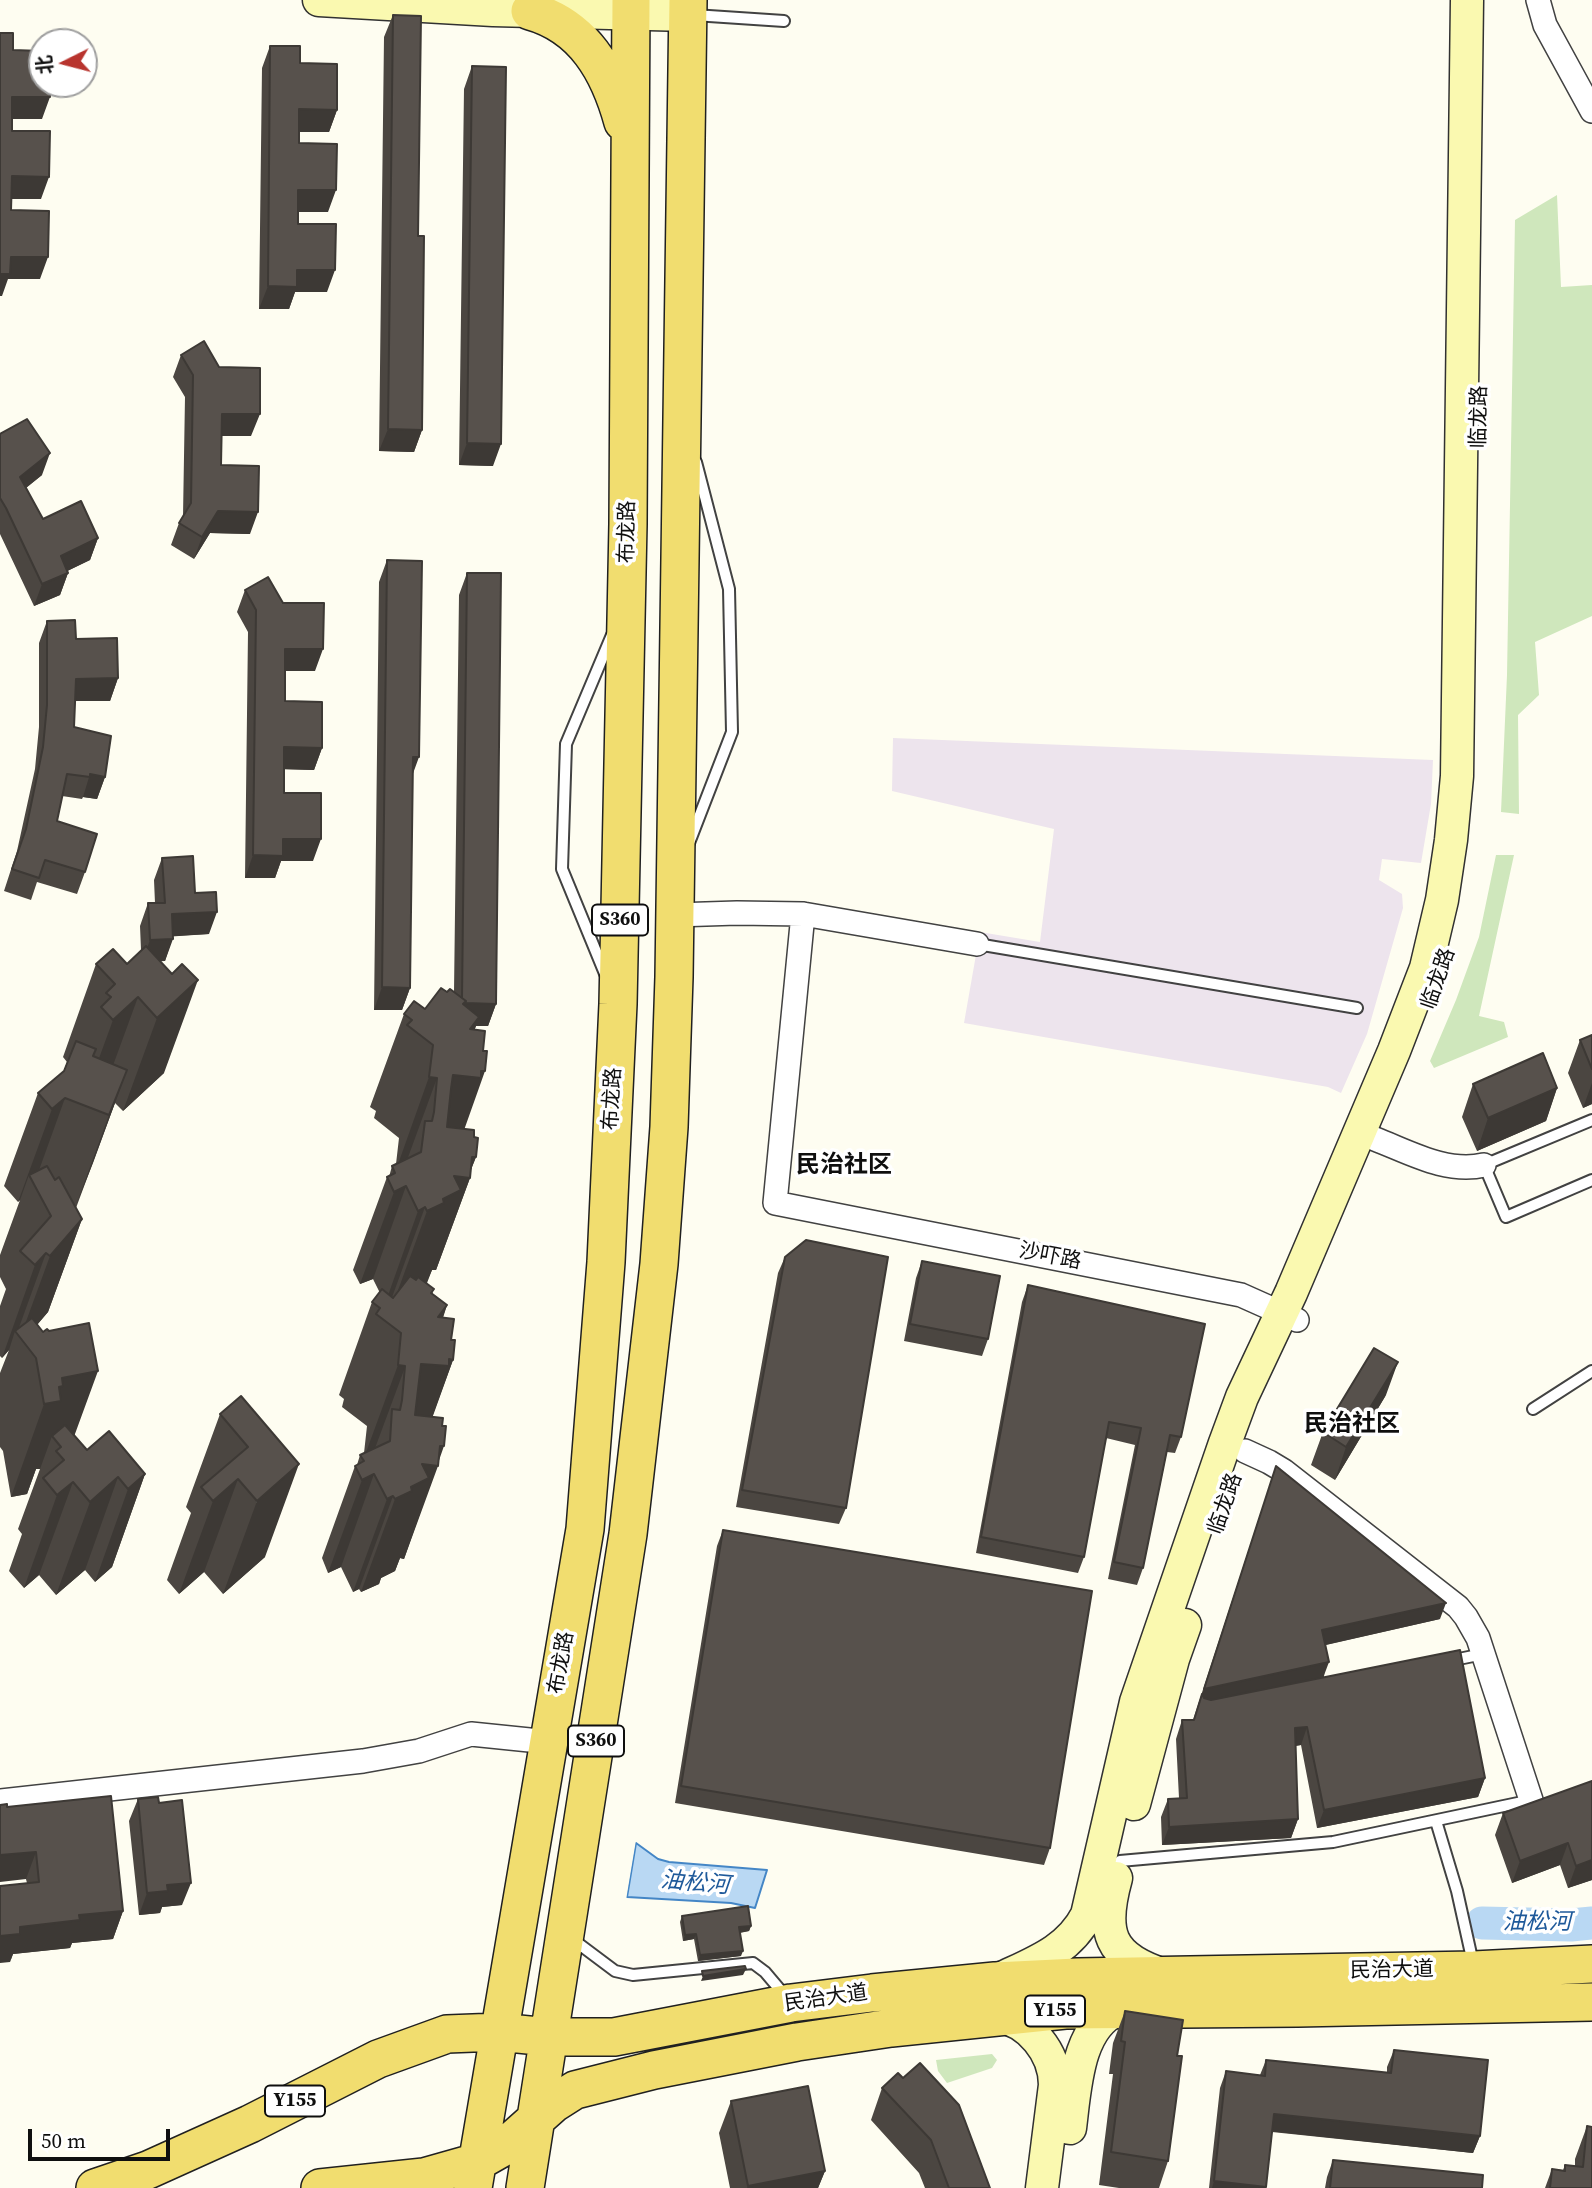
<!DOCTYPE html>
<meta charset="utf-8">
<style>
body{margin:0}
#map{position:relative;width:1592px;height:2188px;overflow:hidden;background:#fefdf1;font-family:"Source Serif 4","Noto Sans SC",serif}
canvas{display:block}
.north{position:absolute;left:28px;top:28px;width:70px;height:70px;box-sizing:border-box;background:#fff;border:2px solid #9f9f9f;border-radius:50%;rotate:264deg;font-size:19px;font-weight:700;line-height:28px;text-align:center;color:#0f0f0f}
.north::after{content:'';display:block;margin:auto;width:24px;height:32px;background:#b8342e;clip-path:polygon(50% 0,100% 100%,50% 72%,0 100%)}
.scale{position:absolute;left:28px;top:2129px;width:142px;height:32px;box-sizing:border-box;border:4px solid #0f0f0f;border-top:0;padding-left:9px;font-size:21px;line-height:24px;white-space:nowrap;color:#0f0f0f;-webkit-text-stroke:5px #fff;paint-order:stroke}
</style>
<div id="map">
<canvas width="1592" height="2188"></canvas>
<div class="north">北</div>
<div class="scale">50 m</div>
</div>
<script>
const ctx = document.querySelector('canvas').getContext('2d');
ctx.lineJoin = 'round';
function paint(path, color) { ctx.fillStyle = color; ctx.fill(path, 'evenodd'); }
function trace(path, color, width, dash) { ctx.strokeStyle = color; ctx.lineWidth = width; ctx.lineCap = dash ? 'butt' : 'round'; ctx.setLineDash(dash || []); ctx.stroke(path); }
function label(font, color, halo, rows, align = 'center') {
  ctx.font = font + ' "Source Serif 4","Noto Sans SC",serif'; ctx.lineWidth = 7; ctx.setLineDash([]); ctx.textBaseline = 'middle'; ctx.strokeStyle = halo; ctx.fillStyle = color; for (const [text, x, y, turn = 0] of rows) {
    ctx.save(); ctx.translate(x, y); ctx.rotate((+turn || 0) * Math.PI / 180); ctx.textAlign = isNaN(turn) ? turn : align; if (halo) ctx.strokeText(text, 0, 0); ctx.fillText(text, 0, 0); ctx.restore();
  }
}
const industrial = new Path2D(`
 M893 738 1433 760 1431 804 1421 863 1382 859 1379 880 1402 894 1403 908 1367 1034 1341 1093 1328 1087 964 1023 980 932 1040 942 1054 829 892 791Z`);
const green = new Path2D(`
 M1557 195 1561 287 1592 285V616L1535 642 1539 695 1518 715 1519 814 1501 812 1507 675 1515 220Z
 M1496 855H1514L1479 1016 1504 1022 1508 1037 1434 1068 1430 1061 1456 1000 1479 937Z
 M992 2054 997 2060 992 2068 947 2083 938 2071 936 2060Z`);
const water = new Path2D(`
 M636 1843 658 1859 669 1862 767 1870 755 1908 731 1903 627 1897Z
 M1581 1910 1583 1937 1483 1935 1481 1912 1547 1914Z`);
const pier = new Path2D(`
 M634 1840H636L626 1900 623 1896Z`);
const river = new Path2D(`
 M1482 1923 1571 1925 1592 1923`);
const lane = new Path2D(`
 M694 15 784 21
 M689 843 732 732 729 589 696 462
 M977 944 1357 1008
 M606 976 562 869 566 744 612 635
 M1592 1120 1484 1165 1506 1217 1592 1180
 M1533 1409 1592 1371
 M1449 1661 1483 1654
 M1436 1821 1457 1891 1473 1963
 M1120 1861 1333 1842 1532 1800
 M571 1938 615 1971 633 1975 753 1963 765 1972 787 1998`);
const street = new Path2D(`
 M1538 0 1545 25 1592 111
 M803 914 775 1203 1241 1295 1297 1320
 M675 915 737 913 803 914 977 944
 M1375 1139C1409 1152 1447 1174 1484 1165
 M1245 1451 1269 1462 1284 1471 1458 1607 1466 1617 1478 1638 1531 1800
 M0 1801 363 1761 419 1751 471 1734 549 1742`);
const secondary = new Path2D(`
 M319 0 493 10 688 15
 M1134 1804 1173 1659 1185 1625
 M1116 1878C1101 1932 1108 1957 1164 1975
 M1002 1978C1036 1962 1069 1950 1087 1915L1136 1702 1225 1443 1242 1397 1291 1293 1394 1051 1426 968 1442 900 1451 840 1457 776 1467 0
 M998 2016C1029 2021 1055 2052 1055 2085L1042 2188
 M1070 2128C1075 2089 1077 2025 1119 2009`);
const primary = new Path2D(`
 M530 11C584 26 609 71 623 122
 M95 2188 148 2170 250 2124 378 2059 447 2034 499 2032 548 2037H614L791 2003 872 1993 995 1981 1077 1977 1474 1970 1592 1964
 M320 2188 424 2177 477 2162 507 2145 553 2104 575 2090 654 2070 797 2042 891 2028 1065 2010 1298 2008 1592 2002
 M473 2188 585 1529 606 1262 618 1004 628 524 631 0
 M525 2188 628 1534 659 1264 669 1127 674 977 688 0`);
const wall = new Path2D(`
 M393 15 418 236 422 430 414 452 379 451 384 37Z
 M270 46 300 63 337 110 329 132H299V143L328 212H298V224L327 292H295L289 309H259L262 68Z
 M472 66 493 466 459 465 464 89Z
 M181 355 251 436H221V465L250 534 210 533 194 559 171 545 179 523 183 516 185 397 173 377Z
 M0 434 42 475 26 488 43 519 98 538 90 560 67 571 68 573 60 595 34 606 0 534Z
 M387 560 413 774 410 988 402 1010H374L379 582Z
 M467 573 496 1004 488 1026H476L474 1030 464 1129 474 1137 476 1157 470 1172V1178L436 1270H432L426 1283 432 1293 447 1305 443 1318 451 1340 453 1360 432 1417 438 1462 404 1559 400 1558 395 1571 381 1578 379 1584 361 1592 359 1589 353 1592 341 1567 328 1573 322 1558 355 1466 357 1465 360 1455 364 1453 367 1426 342 1407 344 1399 339 1395 372 1302 380 1293 373 1279 360 1284 353 1270 387 1177H389L392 1166 396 1164 399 1138 374 1118 376 1111 370 1107 404 1014 425 1009 447 992H454L459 595Z
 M245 590 315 671H285V701L322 748 314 770 284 769V793L313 861H281L275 878H245L248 632 237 612Z
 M47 621 76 639 118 678 110 701H75L74 727 105 777 97 799 83 797 82 799 62 796 57 821 85 872 77 894 37 882 31 900 4 891 17 851 35 769 39 727V643Z
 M162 858 195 893 209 934 173 936 165 961H160L164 1073 123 1111 115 1103 76 1208 82 1219 48 1312 37 1325 75 1436 87 1450 145 1474 112 1567 95 1582 85 1570 56 1595 39 1575 24 1588 9 1571 22 1534 18 1529 40 1469H36L27 1494 11 1497 3 1451 0 1447V1373L9 1350 2 1358 0 1356V1306L6 1289 0 1277V1255L20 1200 18 1202 4 1186 38 1093 64 1071 67 1062 63 1057 96 964H127L141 950 140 926 148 903H155L154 880Z
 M1592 1035V1104L1583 1108 1568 1073 1580 1040Z
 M1473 1084 1557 1088 1546 1121 1477 1151 1462 1117Z
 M785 1257 846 1508 839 1524 736 1507 778 1273Z
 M922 1261 988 1339 982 1356 904 1341 916 1278Z
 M1028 1285 1181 1437 1175 1453 1167 1452 1143 1568 1137 1585 1108 1579 1135 1445 1106 1438 1084 1557 1078 1573 976 1553 1022 1302Z
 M1386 1395 1335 1480 1311 1465 1323 1432Z
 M241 1396 265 1557 223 1594 204 1572 179 1594 167 1580 191 1513 186 1507 220 1414Z
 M1276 1466 1440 1619 1326 1645 1324 1677 1485 1778 1478 1797 1317 1828 1301 1745 1295 1746 1298 1819 1291 1838 1162 1845 1161 1817 1168 1799 1179 1798 1176 1739 1182 1720H1193Z
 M723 1530 1050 1848 1044 1865 675 1803 717 1546Z
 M1592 1781V1880L1568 1888 1560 1865 1512 1883 1495 1835 1503 1813Z
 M138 1799 159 1803 182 1905 162 1907 160 1913 139 1915 129 1821Z
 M7 1807 123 1911 113 1939 72 1943 70 1948 13 1954 10 1962 27 1883Z
 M682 1916 751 1926 749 1931 740 1933 741 1956 698 1961 694 1939 683 1941 680 1922Z
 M1125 2011 1168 2161 1159 2188H1119L1099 2185 1113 2074H1109L1113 2043Z
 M1394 2050 1480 2136 1473 2153 1272 2132 1266 2188H1209L1220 2088 1226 2071 1260 2075 1266 2060 1387 2073V2067Z
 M882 2088 990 2188H925L919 2173 871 2120Z
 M731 2101 825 2171 818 2188H730L719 2133Z
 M1587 2126 1592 2188H1545L1552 2169 1563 2170 1565 2165 1575 2166V2159Z
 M1333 2160 1482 2188H1325L1327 2177Z`);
const shadedWall = new Path2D(`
 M12 97H50L42 119H4Z
 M299 109 337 110 329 132H291Z
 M12 176 49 177 41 199H4Z
 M298 190H336L328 212H290Z
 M11 257H48L40 279H8L2 296H0V274Z
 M297 270H335L327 292H295L289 309H259L268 286Z
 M222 414H260L251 436H214Z
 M388 429 422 430 414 452 379 451Z
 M467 443 501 444 493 466 459 465Z
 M50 453 42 475 12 499 20 477Z
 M218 511 258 512 250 534 210 533 194 559 202 537Z
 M98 538 90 560 53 578 61 556Z
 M68 573 60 595 34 606 42 584Z
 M285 649H323L315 671H277Z
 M118 678 110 701H68L76 679Z
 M284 747 322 748 314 770 276 769Z
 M413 757H419L411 779Z
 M90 774 105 777 97 799 83 797Z
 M283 839H321L313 861H281L275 878H245L253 855Z
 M217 912 209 934 164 937 172 914Z
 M173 939 165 961 142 962 150 940Z
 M198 980 164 1073 123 1111 157 1018Z
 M382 987 410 988 402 1010H374Z
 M138 997 104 1090 82 1105 113 1020Z
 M462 1003 496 1004 488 1026H476L458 1076 481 1071H485L452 1164 419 1168 470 1029 437 1078 403 1171 396 1170 429 1077Z
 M127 1070 93 1163 75 1208 109 1115Z
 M1592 1083V1104L1583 1108Z
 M1557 1088 1546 1121 1477 1151 1488 1118Z
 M65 1098 34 1184 29 1175 20 1200 18 1202 52 1109Z
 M472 1157H476L468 1177 470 1178 436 1270H432L427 1283 412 1290 393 1304 427 1211 443 1199 454 1176Z
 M406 1186 373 1279 360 1284 394 1192Z
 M425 1207 391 1300 385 1304 418 1211Z
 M82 1219 48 1312 23 1341 20 1338 50 1256Z
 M46 1253 17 1333 15 1331 9 1350 2 1358 35 1265Z
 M434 1289 371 1459 364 1458 398 1365 431 1293Z
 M447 1305 426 1364 449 1359 453 1360 420 1452 388 1456 438 1317Z
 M1398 1362 1386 1395 1335 1480 1346 1447Z
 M98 1371 64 1464 61 1447 52 1436 40 1469H36L27 1494 11 1497 44 1404 62 1378Z
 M440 1446H444L437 1466H438L404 1559 400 1558 395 1571 381 1578 379 1584 361 1592 395 1499 422 1464Z
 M299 1464 265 1557 223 1594 257 1501Z
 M145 1474 112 1567 95 1582 128 1489Z
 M374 1474 341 1567 328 1573 362 1480Z
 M118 1477 85 1570 56 1595 90 1502Z
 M238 1479 204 1572 179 1594 213 1501Z
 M73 1482 39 1575 24 1588 57 1495Z
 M393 1496 359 1589 353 1592 387 1499Z
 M1446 1603 1440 1619 1316 1647 1322 1630Z
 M1329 1662 1323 1678 1198 1705 1202 1694 1198 1705 1204 1689Z
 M1307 1727 1301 1745 1288 1747 1295 1728Z
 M1485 1778 1478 1797 1317 1828 1324 1810Z
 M1298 1819 1291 1838 1162 1845 1169 1827Z
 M1568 1843 1560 1865 1512 1883 1520 1861Z
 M36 1852 26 1879 0 1882V1855Z
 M1592 1860V1880L1568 1888 1576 1866Z
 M191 1883 182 1905 162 1907 160 1913 139 1915 147 1893 167 1885Z
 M123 1911 113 1939 72 1943 70 1948 13 1954 10 1962 0 1963V1936L20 1927 79 1915Z
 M751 1926 749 1931 737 1933 739 1927Z
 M696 1934 694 1939 683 1941 685 1935Z
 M743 1951 741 1956 698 1961 700 1955Z
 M746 1969 743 1975 701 1981 703 1976Z
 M1274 2114 1480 2136 1473 2153 1268 2131Z
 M825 2171 818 2188H747L748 2186Z
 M1214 2181 1266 2187V2188H1212Z`);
const building = new Path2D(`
 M393 15 421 16 418 236H424L422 430 388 429Z
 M0 33H13V50L42 51V84H50V97H12V131H50L49 177 12 176 11 210 49 211 48 257H11L10 274H0Z
 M270 46H300V63L337 64V110L299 109V143L337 144 336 190H298V224H336L335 270H297V287L268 286Z
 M472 66 506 67 501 444 467 443Z
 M204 341 219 367 260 368V414H222L221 465 259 466 258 512 218 511 202 537 179 523 191 503 193 375 181 355Z
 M27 419 50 453 20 477 43 519 81 501 98 538 61 556 68 573 42 584 6 508 0 498V434Z
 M387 560 422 561 419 757H413L410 988 382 987Z
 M467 573H501L496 1004 465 1003 466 1001 462 998Z
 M268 577 283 603H324L323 649H285V701L322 702V748L284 747V793H321V839H283V856L253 855 256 610 245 590Z
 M75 620 76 639 117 638 118 678 76 679 74 727 111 736 105 777 90 774V777L67 774 57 821 97 834 85 872 45 860 39 878 12 869 26 829 43 747 47 705V621Z
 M193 856 195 893 216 892 217 912 172 914 173 939 150 940 148 903H165L162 858Z
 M146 946 172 974 182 964 198 980 157 1018 138 997 113 1020 101 1007 111 997 106 993 115 984 96 964 113 949 127 964Z
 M441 988 447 992 450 989 466 1001 463 1004 479 1017 470 1029 485 1031 483 1051H487L485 1071H481V1078L453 1075 451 1089 447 1127 474 1130V1137L478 1138 476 1157H472L470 1178 454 1176 461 1190 443 1199 444 1203 427 1211 425 1207 418 1211 406 1186 394 1192 387 1177 395 1173 392 1166 421 1152 425 1121H432L434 1112 437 1078 429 1077 433 1045 407 1025 412 1020 404 1014 414 1001 425 1009Z
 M1592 1035V1069L1580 1040Z
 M76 1041 96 1049 93 1056 127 1070 109 1115 65 1098 52 1109 38 1093 64 1071Z
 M1543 1053 1557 1088 1488 1118 1473 1084Z
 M47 1166 55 1180 59 1177 82 1219 50 1256 46 1253 35 1265 20 1251 51 1216 29 1175Z
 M806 1240 888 1257 846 1508 742 1490 785 1257Z
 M922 1261 1000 1276 988 1339 910 1324Z
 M410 1276 416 1280 418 1277 434 1289 431 1293 447 1305 438 1317 454 1319 451 1340H455L453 1360 449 1359V1366L421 1364 415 1415 443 1418 442 1426H446L444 1446H440L438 1466 422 1464 429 1478 411 1487 412 1491 395 1499 393 1496 387 1499 374 1474 362 1480 355 1466 364 1461 360 1455 390 1441 392 1409 400 1410 402 1400 405 1366 398 1365 401 1333 376 1314 380 1308 372 1302 382 1289 393 1298Z
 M1028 1285 1205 1324 1181 1437 1170 1435 1143 1568 1114 1562 1141 1428 1109 1422 1084 1557 981 1537Z
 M32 1318 43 1332 47 1329 49 1331 89 1323 98 1371 62 1378 63 1386 59 1387 61 1401 44 1404 36 1358 15 1331Z
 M1374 1348 1398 1362 1346 1447 1323 1432Z
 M241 1396 299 1464 257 1501 238 1479 213 1501 201 1487 248 1447 220 1414Z
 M65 1425 87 1450 109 1431 145 1474 128 1489 118 1477 90 1502 73 1482 57 1495 43 1478 64 1460 56 1451 61 1447 52 1436Z
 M1276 1466 1446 1603 1322 1630 1329 1662 1204 1689Z
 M723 1530 1092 1591 1050 1848 681 1786Z
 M1460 1650 1485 1778 1324 1810 1307 1727 1295 1728 1298 1819 1169 1827 1168 1799 1187 1798 1182 1720H1194L1202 1694 1204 1698 1211 1700Z
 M1592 1781V1860L1576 1866 1568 1843 1520 1861 1503 1813Z
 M111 1796 123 1911 79 1915 80 1920 20 1927V1934L0 1936V1886L39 1882 36 1852 0 1855V1805L7 1804V1807Z
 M158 1797 159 1803 182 1800 191 1883 167 1885 168 1891 147 1893 138 1799Z
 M748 1906 751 1926 739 1927 743 1951 700 1955 696 1934 685 1935 682 1916Z
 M745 1966 746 1969 703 1976 702 1971Z
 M1125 2011 1183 2020 1177 2056H1182L1168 2161 1111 2152 1125 2042 1121 2041Z
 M1394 2050 1488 2060 1480 2136 1274 2114 1266 2187 1214 2181 1226 2071 1265 2076 1266 2060 1391 2073Z
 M920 2063 959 2105 990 2188H949L931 2140 882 2088 898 2073 903 2078Z
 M808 2086 825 2171 748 2186 731 2101Z
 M1587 2126 1592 2127V2188H1550L1552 2169 1565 2171V2165L1583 2167Z
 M1333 2160 1483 2175 1482 2188H1330Z`);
const shields = [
 [620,920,56],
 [596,1741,56],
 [1055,2011,60],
 [295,2101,60]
];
const shieldNames = [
 ["S360",620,920],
 ["S360",596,1741],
 ["Y155",1055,2011],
 ["Y155",295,2101]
];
const streetNames = [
 ["临龙路",1480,417,-89],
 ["布龙路",628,532,-89],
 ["临龙路",1439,979,-71],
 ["布龙路",613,1099,-87],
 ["沙吓路",1050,1257,11],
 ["临龙路",1226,1504,-71],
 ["布龙路",562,1663,-80],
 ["民治大道",1392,1971,-1],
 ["民治大道",826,1999,-8]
];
const waterNames = [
 ["油松河",695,1884,5],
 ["油松河",1537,1923]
];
const quarterNames = [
 ["民治社区",844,1166],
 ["民治社区",1352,1425]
];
paint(industrial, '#ede4ed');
paint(green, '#cfe7bc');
paint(water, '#b9d8f3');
trace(water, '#4486c6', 2);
paint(pier, '#fefdf1');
trace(river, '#b9d8f3', 33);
trace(lane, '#424242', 14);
trace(street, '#424242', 26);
trace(secondary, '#313131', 35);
trace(primary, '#202020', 40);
trace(lane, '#fff', 10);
trace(street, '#fff', 23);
trace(secondary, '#faf9b0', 32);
trace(primary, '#f1dd6f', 37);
paint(wall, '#4b4641');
paint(shadedWall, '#3d3935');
paint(building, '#57514c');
trace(building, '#3d3935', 2);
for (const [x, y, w] of shields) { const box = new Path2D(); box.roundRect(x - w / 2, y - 15.5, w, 31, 5); ctx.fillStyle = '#fff'; ctx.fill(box); trace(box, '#0f0f0f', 2); }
label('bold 19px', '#0f0f0f', null, shieldNames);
label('21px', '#0f0f0f', '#fff', streetNames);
label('italic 23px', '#1e599a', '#fff', waterNames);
label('bold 24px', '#0f0f0f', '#fff', quarterNames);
</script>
